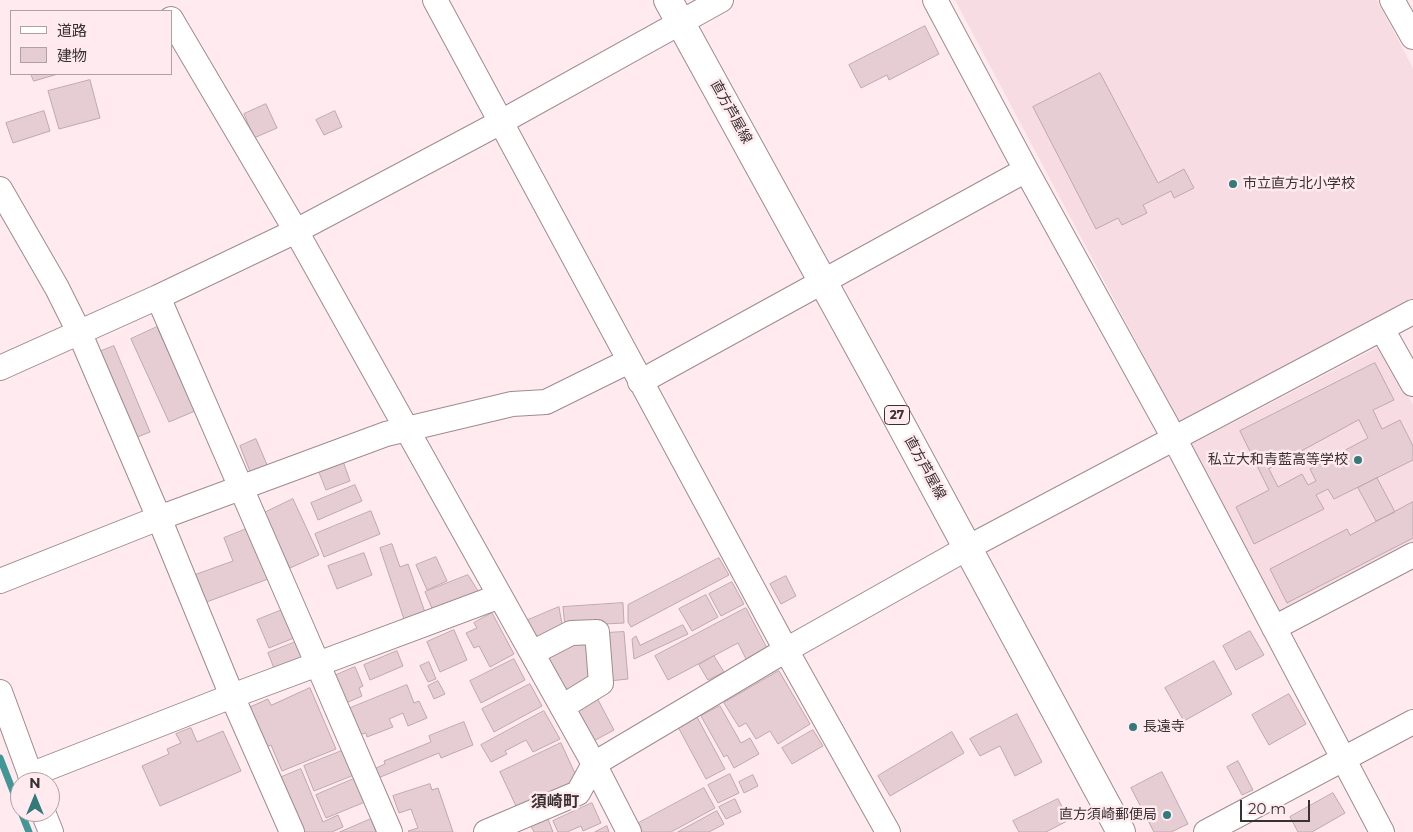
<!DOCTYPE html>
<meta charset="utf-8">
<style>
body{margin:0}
#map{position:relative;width:1413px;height:832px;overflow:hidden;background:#ffebef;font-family:Montserrat,"Noto Sans JP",sans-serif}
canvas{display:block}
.legend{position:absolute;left:10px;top:10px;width:162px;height:65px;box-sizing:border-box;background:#ffebef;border:1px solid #b0a0a3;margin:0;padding:6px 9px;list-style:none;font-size:15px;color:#393032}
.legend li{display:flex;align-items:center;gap:10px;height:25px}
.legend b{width:25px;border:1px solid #b0a0a3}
.north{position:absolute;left:10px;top:772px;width:50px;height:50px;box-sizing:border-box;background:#ffebef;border:1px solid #b0a0a3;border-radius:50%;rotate:0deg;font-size:14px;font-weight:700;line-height:20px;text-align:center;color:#393032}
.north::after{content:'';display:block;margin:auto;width:18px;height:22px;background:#327b7a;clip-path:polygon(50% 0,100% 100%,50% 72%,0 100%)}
.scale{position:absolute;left:1240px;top:800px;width:70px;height:22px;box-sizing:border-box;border:2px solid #393032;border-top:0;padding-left:6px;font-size:15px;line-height:18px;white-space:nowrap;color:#393032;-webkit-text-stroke:4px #ffebef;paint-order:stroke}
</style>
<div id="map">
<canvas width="1413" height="832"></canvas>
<ul class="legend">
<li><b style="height:6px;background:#fff"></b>道路</li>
<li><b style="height:14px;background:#e5cdd3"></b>建物</li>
</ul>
<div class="north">N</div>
<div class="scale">20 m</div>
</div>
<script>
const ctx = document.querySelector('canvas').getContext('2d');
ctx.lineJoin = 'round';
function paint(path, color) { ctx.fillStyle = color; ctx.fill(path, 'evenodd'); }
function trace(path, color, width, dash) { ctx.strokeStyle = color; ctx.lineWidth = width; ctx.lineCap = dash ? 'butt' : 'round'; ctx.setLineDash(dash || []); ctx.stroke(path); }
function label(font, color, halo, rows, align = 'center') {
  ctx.font = font + ' Montserrat,"Noto Sans JP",sans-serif'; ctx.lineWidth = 5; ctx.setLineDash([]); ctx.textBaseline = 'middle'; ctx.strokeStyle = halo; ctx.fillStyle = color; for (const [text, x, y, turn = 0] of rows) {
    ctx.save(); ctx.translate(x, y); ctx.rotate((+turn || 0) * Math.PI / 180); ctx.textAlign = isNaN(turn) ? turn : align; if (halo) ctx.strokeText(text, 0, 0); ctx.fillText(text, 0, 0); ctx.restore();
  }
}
const built = new Path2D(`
 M955 0H1377L1413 68V301L1180 424Z
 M1382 345 1413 405V545L1279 615 1190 445Z`);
const stream = new Path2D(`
 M0 758 20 809
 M21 812 29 832`);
const building = new Path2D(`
 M925 26 939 54 889 80 887 75 861 88 849 65Z
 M1100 73 1158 183 1184 169 1194 188 1174 198 1171 191 1143 205 1147 213 1122 225 1118 218 1096 229 1033 107Z
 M31 74H58L34 81Z
 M90 80 100 118 59 129 48 91Z
 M266 104 277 128 254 138 244 114Z
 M44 111 50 131 13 143 6 123Z
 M335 111 342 127 324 135 316 120Z
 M157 327 195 411 169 422 131 339Z
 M114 346 150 432 135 438 99 352Z
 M1375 363 1394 400 1373 410 1382 429 1400 420 1413 446V460L1334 499 1328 489 1316 495 1324 509 1254 544 1236 507 1269 490 1240 431ZM1359 420 1368 438 1310 469 1316 481 1308 485 1302 474 1278 487 1269 469Z
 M256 439 268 467 251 474 240 446Z
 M343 461 350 481 326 490 318 470Z
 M1377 478 1395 512 1376 521 1358 488Z
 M355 485 362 501 318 520 311 503Z
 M293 499 319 555 290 568 264 513Z
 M1413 502V538L1287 603 1270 569 1347 529 1350 535Z
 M371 511 380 534 324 557 315 534Z
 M249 528 268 579 204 603 194 575 233 561 224 538Z
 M392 544 400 567 408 564 427 618 406 625 380 548Z
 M364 553 372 575 337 589 328 566Z
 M436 557 447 581 427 590 416 565Z
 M719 558 729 575 631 627 628 622V605Z
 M468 575 480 594 434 613 425 592Z
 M786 576 796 596 781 604 770 584Z
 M732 582 744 604 721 616 709 594Z
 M706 595 718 617 692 631 679 609Z
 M623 603 624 623 565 626 563 607Z
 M559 607 563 630 532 644 521 623Z
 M746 608 767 648 746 659 738 643 668 680 655 656Z
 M282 610 294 638 269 648 257 620Z
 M492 613 514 654 490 667 479 646 474 648 466 633 477 628 474 623Z
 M683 625 688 634 634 659 632 639 636 636 640 645Z
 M454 630 467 660 440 672 427 642Z
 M1250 631 1264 655 1236 670 1223 646Z
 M624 632 628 679 609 681 606 633Z
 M593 639 595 681 564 698 543 660 572 640Z
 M298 641 307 664 277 676 268 653Z
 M397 651 403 666 370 680 364 665Z
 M714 656 724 672 708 680 699 665Z
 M514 659 525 680 481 703 470 681Z
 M1214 661 1232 694 1184 721 1165 688Z
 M429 662 436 679 428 682 420 666Z
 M355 667 363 686 359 688 362 696 346 703 334 676Z
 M779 671 810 724 778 744 770 731 756 739 746 723 739 727 724 703Z
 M438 681 445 694 434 699 428 686Z
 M530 684 542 706 494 732 482 709Z
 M407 685 414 703 419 701 427 718 408 726 403 713 389 719 393 727 367 737 366 733 359 735 348 709Z
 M310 688 336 749 282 771 271 745 266 747 250 707 268 699 271 705Z
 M1289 694 1306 724 1269 745 1252 715Z
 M596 696 614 730 590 743 571 708Z
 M720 706 741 743 750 738 759 754 734 768 727 755 724 757 701 716Z
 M544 711 560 739 533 752 526 740 505 751 507 754 491 762 481 745Z
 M1017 714 1042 762 1015 776 1000 746 980 756 970 739Z
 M697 717 725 769 706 779 678 727Z
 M464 722 473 745 441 758 439 753 378 778 374 769 385 764 384 761 431 742 429 736Z
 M191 728 197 742 223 731 241 771 160 806 142 766 169 754 167 749 181 743 176 734Z
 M813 730 823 746 792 764 782 748Z
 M952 732 964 753 890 796 878 776Z
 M561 743 578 780 517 808 500 772Z
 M344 750 354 775 314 791 304 766Z
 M1238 761 1253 790 1242 795 1227 767Z
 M301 769 323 822 338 815 343 827 332 832H300L277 779Z
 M1162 772 1188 824 1171 832H1154L1131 788Z
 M730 774 739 793 718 803 708 785Z
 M753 775 758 786 744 793 739 782Z
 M356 778 365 802 326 818 316 795Z
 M430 784 432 790 438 788 453 832H409L408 831 418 828 411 809 399 813 393 796Z
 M704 788 715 808 671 832H639L635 825Z
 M1333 793 1345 813 1312 832H1298L1290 817Z
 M735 799 741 812 726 819 719 807Z
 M1058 799 1069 820 1046 832H1019L1013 821Z
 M592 803 601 823 583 831 581 826 567 832H558L553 821Z
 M717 811 724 824 709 832H678Z
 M371 819 376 832H340Z
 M548 819 553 832H534L531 826Z
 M607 826 609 832H595Z`);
const minor = new Path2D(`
 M435 0 786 650 888 832
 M935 0 1026 170 1174 438 1382 832
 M1392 0 1413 37
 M171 19 296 231 594 764 629 832
 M0 189 57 288 80 334 159 518 232 696 292 832
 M158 297C235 476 314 653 390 832
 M1382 329 1413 384
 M0 368 158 297 296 231 501 122 721 0
 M640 382 1026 170
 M0 581 159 518 386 434 512 404 546 402 629 361
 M1274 628 1413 555
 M532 653 571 633 597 632 601 683 562 707
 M0 692 33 782
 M30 775 232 696 500 596
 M43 812 51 832
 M486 832 578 793 594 764 786 650 969 547 1413 312
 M1206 832 1413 722`);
const major = new Path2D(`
 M668 0C821 276 972 554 1121 832`);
const markers = [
 [1233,184,5,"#327b7a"],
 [1358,460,5,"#327b7a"],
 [1133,727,5,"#327b7a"],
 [1167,815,5,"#327b7a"]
];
const shields = [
 [897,415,25]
];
const shieldNames = [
 ["27",897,415]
];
const streetNames = [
 ["直方芦屋線",731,112,61],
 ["直方芦屋線",925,468,61]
];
const poiNames = [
 ["市立直方北小学校",1243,184],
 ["私立大和青藍高等学校",1348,460,"right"],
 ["長遠寺",1143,727],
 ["直方須崎郵便局",1157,815,"right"]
];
const quarterNames = [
 ["須崎町",555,802]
];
paint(built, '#f7dde3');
trace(stream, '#429696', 7);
paint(building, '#e5cdd3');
trace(building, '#bfa8ae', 1);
trace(minor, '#a08a8f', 26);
trace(major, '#a08a8f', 30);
trace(minor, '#fff', 24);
trace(major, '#fff', 28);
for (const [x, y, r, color] of markers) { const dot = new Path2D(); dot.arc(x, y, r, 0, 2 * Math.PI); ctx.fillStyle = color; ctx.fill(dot); trace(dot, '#ffebef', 2); }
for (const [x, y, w] of shields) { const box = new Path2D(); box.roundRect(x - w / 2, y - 9.5, w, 19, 4); ctx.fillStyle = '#ffebef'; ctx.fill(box); trace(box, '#393032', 1); }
label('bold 12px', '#393032', null, shieldNames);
label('14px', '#393032', '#ffebef', streetNames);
label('14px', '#393032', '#ffebef', poiNames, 'left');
label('bold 16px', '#393032', '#ffebef', quarterNames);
</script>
